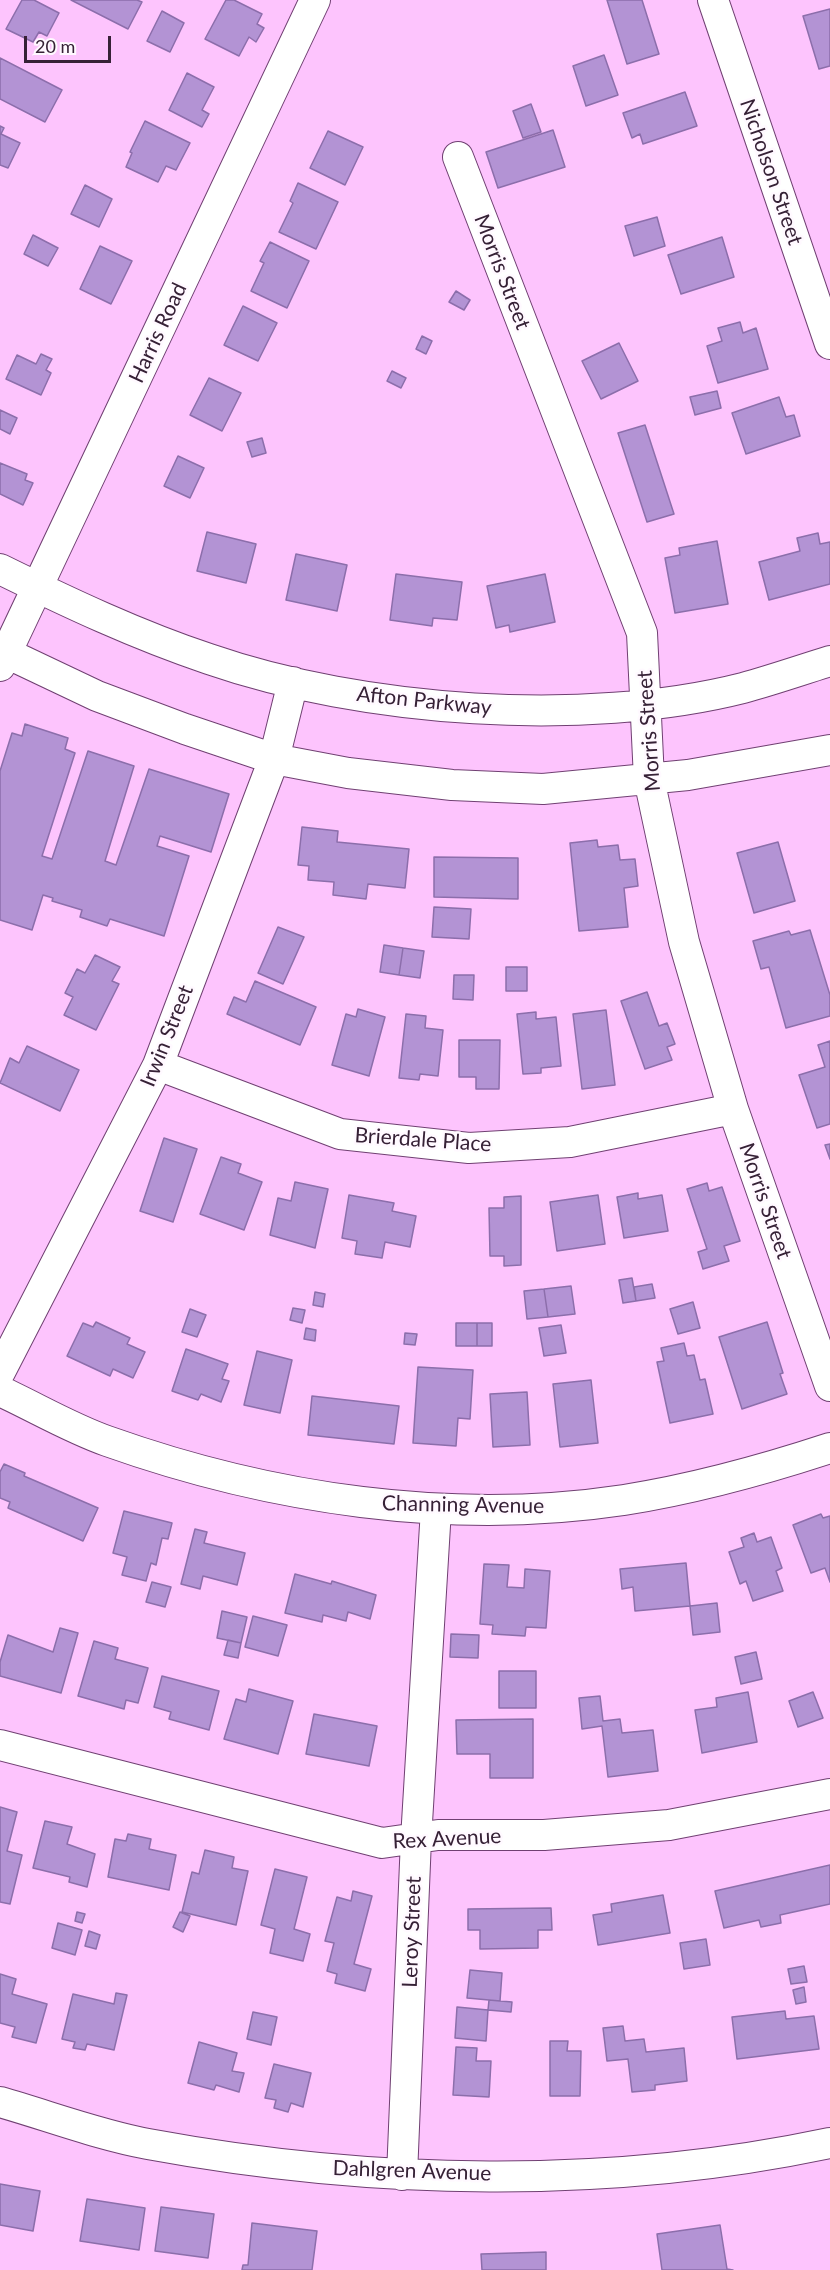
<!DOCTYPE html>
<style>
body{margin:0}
#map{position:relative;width:830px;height:2270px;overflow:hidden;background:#fdc4fd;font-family:Lato,sans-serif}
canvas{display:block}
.scale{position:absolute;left:24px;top:36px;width:87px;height:27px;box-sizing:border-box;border:3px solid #362136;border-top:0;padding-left:8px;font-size:18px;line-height:21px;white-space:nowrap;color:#362136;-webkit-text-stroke:4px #fff9ff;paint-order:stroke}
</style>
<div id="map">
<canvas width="830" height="2270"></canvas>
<div class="scale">20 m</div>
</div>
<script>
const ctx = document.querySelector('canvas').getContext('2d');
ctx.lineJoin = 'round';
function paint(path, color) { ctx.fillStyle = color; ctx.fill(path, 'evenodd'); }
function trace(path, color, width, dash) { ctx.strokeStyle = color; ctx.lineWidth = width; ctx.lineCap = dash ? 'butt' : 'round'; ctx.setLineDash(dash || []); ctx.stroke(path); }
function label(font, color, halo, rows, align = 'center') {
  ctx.font = font + ' Lato,sans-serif'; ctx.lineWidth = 5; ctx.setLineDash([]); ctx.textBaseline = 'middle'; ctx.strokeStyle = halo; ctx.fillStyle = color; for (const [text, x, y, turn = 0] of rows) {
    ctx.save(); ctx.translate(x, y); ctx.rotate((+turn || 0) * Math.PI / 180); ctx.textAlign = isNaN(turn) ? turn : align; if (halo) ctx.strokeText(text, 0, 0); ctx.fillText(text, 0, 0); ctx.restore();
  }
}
const building = new Path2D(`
 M22 0H34L59 13 47 36 39 32 33 42 6 29Z
 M71 0H137L142 2 128 29Z
 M226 0H234L262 14 257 24 264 28 256 42 249 37 239 56 205 39Z
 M607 0H642L659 54 627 64Z
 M830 9V66L819 69 803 16Z
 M162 11 184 23 170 52 147 41Z
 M604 55 618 95 586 106 573 66Z
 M0 58 62 90 45 122 0 99Z
 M187 73 214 87 202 110 209 114 202 127 169 110Z
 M685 92 697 126 643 144 640 134 632 138 623 113Z
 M531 104 541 132 523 138 513 111Z
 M145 121 190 143 176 170 166 166 158 182 126 167 132 153 130 152Z
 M0 126 4 128 1 134 20 143 8 168 0 165Z
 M553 130 565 167 498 188 486 152Z
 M328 131 363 147 345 185 310 168Z
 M298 183 338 202 316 249 279 232 293 203 290 201Z
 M85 185 112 199 99 227 71 214Z
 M657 217 665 246 634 256 625 226Z
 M33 235 58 248 48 266 24 254Z
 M722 237 734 277 681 294 668 255Z
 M270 242 309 261 287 308 251 291 264 263 260 261Z
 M100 246 132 261 111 304 80 289Z
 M456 291 470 300 464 310 449 302Z
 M243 306 277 323 258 361 224 345Z
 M740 322 743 333 756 328 768 369 718 383 707 346 722 341 718 328Z
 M422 336 432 341 426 354 416 349Z
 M619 343 638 381 601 399 582 361Z
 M41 354 52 359 46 370 51 373 41 395 6 379 17 355 36 364Z
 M392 371 406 378 401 388 387 381Z
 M209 378 241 393 222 431 190 415Z
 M717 391 721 408 695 415 690 397Z
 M779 397 786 417 794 415 800 436 746 454 732 413Z
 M0 410 17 418 10 434 0 429Z
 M645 425 674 514 647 522 618 433Z
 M262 438 266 453 252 457 247 442Z
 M178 456 204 468 190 498 164 486Z
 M0 463 27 474 25 480 33 483 23 505 0 494Z
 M207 532 256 544 246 583 197 571Z
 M818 533 820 544 830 542V584L769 600 759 562 800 551 797 538Z
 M717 541 728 604 675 613 665 558 680 555 679 548Z
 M296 554 347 565 337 611 286 600Z
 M396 574 462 582 457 620 433 618 432 626 390 620Z
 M545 574 555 622 510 632 509 625 496 628 487 586Z
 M25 724 68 738 65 749 75 753 42 856 52 859 88 751 134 766 105 861 116 865 149 769 229 794 211 852 160 836 157 846 189 856 164 936 110 919 107 926 80 917 82 910 52 901 53 898 43 895 32 930 0 920V771L12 733 22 736Z
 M302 827 338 831 337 842 409 849 405 888 368 884 366 899 333 895 334 882 308 880 309 866 298 865Z
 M597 840 598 847 618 845 620 860 635 859 638 886 624 888 628 927 579 931 570 843Z
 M778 842 795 901 754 913 737 853Z
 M434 857 518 858V899L434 897Z
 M434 907 471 909 469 939 432 937Z
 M278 927 304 937 283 984 258 973Z
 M810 930 830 995V1016L786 1028 769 967 761 969 753 941 789 931 791 935Z
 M384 945 403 948 399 975 380 972Z
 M403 948 424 951 420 978 399 975Z
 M95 955 120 967 112 981 119 984 96 1030 64 1015 73 997 65 993 77 969 85 973Z
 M506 967H527V991H506Z
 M454 975H474L473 1000 453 999Z
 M255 981 316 1007 300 1045 227 1014 234 997 246 1002Z
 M647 992 659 1026 667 1023 675 1044 667 1047 672 1060 645 1069 621 1001Z
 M358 1009 385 1017 369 1076 332 1065 346 1014 356 1017Z
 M606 1010 615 1085 582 1089 573 1014Z
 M536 1012V1019L556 1017 561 1066 541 1068V1073L523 1074 517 1014Z
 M406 1014 426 1016 425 1028 443 1030 438 1076 420 1074 419 1080 399 1078Z
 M459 1040H500L499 1089H476V1077H459Z
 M830 1041V1124L817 1128 799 1075 825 1067 818 1045Z
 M27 1046 79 1070 60 1111 0 1083 10 1058 19 1063Z
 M164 1138 197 1149 173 1222 140 1211Z
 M830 1144V1159L825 1145Z
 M221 1157 241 1164 238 1173 262 1182 244 1230 200 1214Z
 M295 1182 328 1189 315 1248 270 1235 278 1198 291 1201Z
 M707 1183 709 1191 722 1187 740 1241 724 1246 729 1261 703 1269 698 1252 707 1249 687 1189Z
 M638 1193V1199L662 1195 668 1231 624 1238 617 1197Z
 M349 1195 394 1203 392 1211 416 1216 410 1247 385 1242 382 1258 355 1254 357 1241 342 1238Z
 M598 1195 605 1244 557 1251 550 1202Z
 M521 1196V1265L504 1266V1256H490L489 1208H504V1197Z
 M632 1278 636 1301 623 1303 619 1280Z
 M652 1284 655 1298 636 1301 634 1287Z
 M571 1286 575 1314 548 1317 544 1289Z
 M544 1289 548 1317 527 1319 524 1291Z
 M315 1292 325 1294 323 1307 313 1305Z
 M693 1302 700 1328 678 1334 670 1309Z
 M293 1308 305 1310 302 1323 290 1320Z
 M190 1309 206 1315 197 1337 182 1332Z
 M96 1322 130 1338 127 1344 145 1352 133 1378 113 1369 110 1376 67 1356 83 1323 93 1327Z
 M767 1322 783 1373 780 1374 787 1394 742 1409 719 1337Z
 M456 1323H477V1346H456Z
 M477 1323H492V1346H477Z
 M561 1325 566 1353 544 1356 539 1328Z
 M306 1328 316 1330 315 1341 304 1339Z
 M405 1333 417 1334 415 1345 404 1344Z
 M684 1343 687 1356 694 1355 700 1380 705 1379 713 1414 670 1423 657 1362 664 1361 661 1348Z
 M186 1349 228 1364 222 1379 229 1381 221 1402 201 1394 198 1400 172 1391Z
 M257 1351 292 1360 280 1413 244 1405Z
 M418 1367 473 1370 470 1419 458 1418 456 1446 413 1443Z
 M591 1380 598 1443 560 1447 553 1384Z
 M527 1392 530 1445 493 1447 490 1394Z
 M312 1396 399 1406 394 1444 308 1435Z
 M4 1464 25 1473 24 1476 98 1508 83 1541 8 1508 10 1502 0 1498V1472Z
 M124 1511 172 1523 168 1539 162 1538 156 1565 151 1563 146 1581 122 1575 127 1557 113 1553Z
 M821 1514 823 1518 830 1516V1582L825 1568 811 1573 793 1525Z
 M195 1529 207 1532 204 1543 245 1553 237 1585 203 1576 200 1589 181 1584Z
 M754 1533 757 1542 771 1537 782 1568 776 1571 783 1591 753 1601 746 1581 740 1584 729 1552 744 1547 741 1538Z
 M686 1563 690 1606 635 1611 633 1587 622 1589 620 1569Z
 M484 1564 509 1565 507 1587 524 1588 525 1569 550 1571 546 1628 526 1627 525 1636 492 1634 493 1625 480 1624Z
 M295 1574 331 1584 332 1581 376 1595 370 1619 348 1612 346 1621 323 1615 322 1622 285 1613Z
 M152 1582 171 1587 165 1607 146 1602Z
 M717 1603 720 1632 693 1635 690 1606Z
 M222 1611 247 1617 241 1643 217 1638Z
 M253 1616 287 1625 278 1656 245 1647Z
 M60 1628 78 1633 61 1693 0 1676V1662L8 1635 53 1652Z
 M451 1634 479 1635 478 1658 450 1657Z
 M228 1640 241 1643 238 1658 224 1655Z
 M94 1641 118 1648 115 1659 148 1668 138 1703 126 1700 124 1709 78 1696Z
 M756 1652 762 1679 741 1684 735 1657Z
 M499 1671H536V1708H499Z
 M162 1676 219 1691 209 1730 169 1719 171 1712 154 1707Z
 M249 1689 293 1701 278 1754 224 1739 236 1699 246 1702Z
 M748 1692 757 1742 702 1753 695 1710 717 1707 716 1698Z
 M813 1692 823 1718 798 1727 789 1701Z
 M600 1696 603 1721 620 1719 622 1733 653 1730 658 1771 608 1777 602 1726 582 1729 579 1698Z
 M314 1714 377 1726 369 1766 306 1754Z
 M533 1719V1778H490V1754H457L456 1720Z
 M0 1807 17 1812 7 1851 22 1855 10 1904 0 1902Z
 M45 1821 72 1827 67 1844 95 1854 87 1887 69 1882 70 1877 33 1868Z
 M128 1834 151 1839 149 1849 176 1855 169 1890 108 1877 115 1839 126 1841Z
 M205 1850 234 1857 232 1868 248 1871 236 1925 182 1912 192 1872 199 1874Z
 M830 1865V1904L780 1915 781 1923 761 1927 759 1920 724 1928 715 1891Z
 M275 1869 307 1877 294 1929 310 1934 303 1961 270 1953 275 1929 261 1925Z
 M353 1891 372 1896 354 1964 371 1969 365 1991 335 1983 337 1974 327 1971 334 1943 325 1941 337 1897 351 1901Z
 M663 1895 670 1933 598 1945 593 1915 612 1912 611 1904Z
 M551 1908 552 1930H538V1948L480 1949V1930H468V1909Z
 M77 1912 85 1914 82 1923 75 1921Z
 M180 1912 190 1916 183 1932 173 1927Z
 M58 1923 82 1930 75 1955 52 1948Z
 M89 1931 100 1935 96 1949 85 1946Z
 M706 1939 710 1965 684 1969 680 1943Z
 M804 1966 807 1982 791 1984 788 1969Z
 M470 1970 502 1973 500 2001 467 1998Z
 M0 1974 16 1979 12 1994 47 2004 36 2043 12 2037 15 2027 0 2023Z
 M804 1987 806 2002 796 2004 793 1990Z
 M116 1993 127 1995 114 2050 87 2044 85 2050 73 2048 75 2042 62 2039 73 1994 114 2004Z
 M489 2000 512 2002 511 2012 488 2010Z
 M457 2007 488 2010 486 2041 455 2038Z
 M785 2011 786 2019 814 2016 819 2049 737 2059 732 2017Z
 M253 2012 277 2017 271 2045 247 2039Z
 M623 2026 625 2041 644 2039 646 2052 684 2048 687 2081 655 2085V2090L632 2092 628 2059 607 2061 603 2028Z
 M550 2041H568L567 2051H581L580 2096H550Z
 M199 2042 237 2053 232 2071 244 2073 239 2092 216 2085 214 2090 188 2083Z
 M456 2047 477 2048 476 2061H491L489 2097 453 2095Z
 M274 2064 311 2073 303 2107 291 2103 288 2112 274 2108 276 2100 265 2098Z
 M0 2184 40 2191 33 2231 0 2225Z
 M87 2199 145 2208 139 2250 80 2241Z
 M161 2207 214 2214 208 2258 155 2251Z
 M252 2223 317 2231 312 2270H242L243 2265H248Z
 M720 2225 727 2269 733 2270H662L657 2234Z
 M546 2252V2270H482L481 2254Z`);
const minor = new Path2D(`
 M713 0 830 344
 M458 157 642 633 649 779 684 942 733 1109 830 1386
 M0 569C67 602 137 635 209 659 362 712 585 728 743 688 772 680 801 670 830 661
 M0 650 97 696 185 729 274 759 348 773 452 785 543 789 688 775 830 750
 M0 666 315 0
 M158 1065 340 1134 469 1148 570 1142 733 1109
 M0 1372 158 1065 274 759 293 682
 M0 1391C35 1407 70 1428 107 1441 270 1499 451 1526 624 1500 694 1489 763 1470 830 1448
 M0 1745 382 1843 438 1835H544L669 1825 830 1794
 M0 2102C49 2116 99 2135 148 2144 370 2185 609 2190 830 2143
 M402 2175 416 1839 436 1509`);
const streetNames = [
 ["Nicholson Street",771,172,71],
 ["Morris Street",502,272,69],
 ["Harris Road",158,333,-65],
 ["Afton Parkway",424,701,6],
 ["Morris Street",649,731,-94],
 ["Irwin Street",167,1036,-68],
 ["Brierdale Place",423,1140,4],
 ["Morris Street",765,1201,71],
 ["Channing Avenue",463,1505,1],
 ["Rex Avenue",447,1839,-3],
 ["Leroy Street",412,1932,-88],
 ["Dahlgren Avenue",412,2171,2]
];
paint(building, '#b393d4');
trace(building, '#8c6eab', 1.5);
trace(minor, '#704072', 32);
trace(minor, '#fff', 30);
label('21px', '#362136', '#fff9ff', streetNames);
</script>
